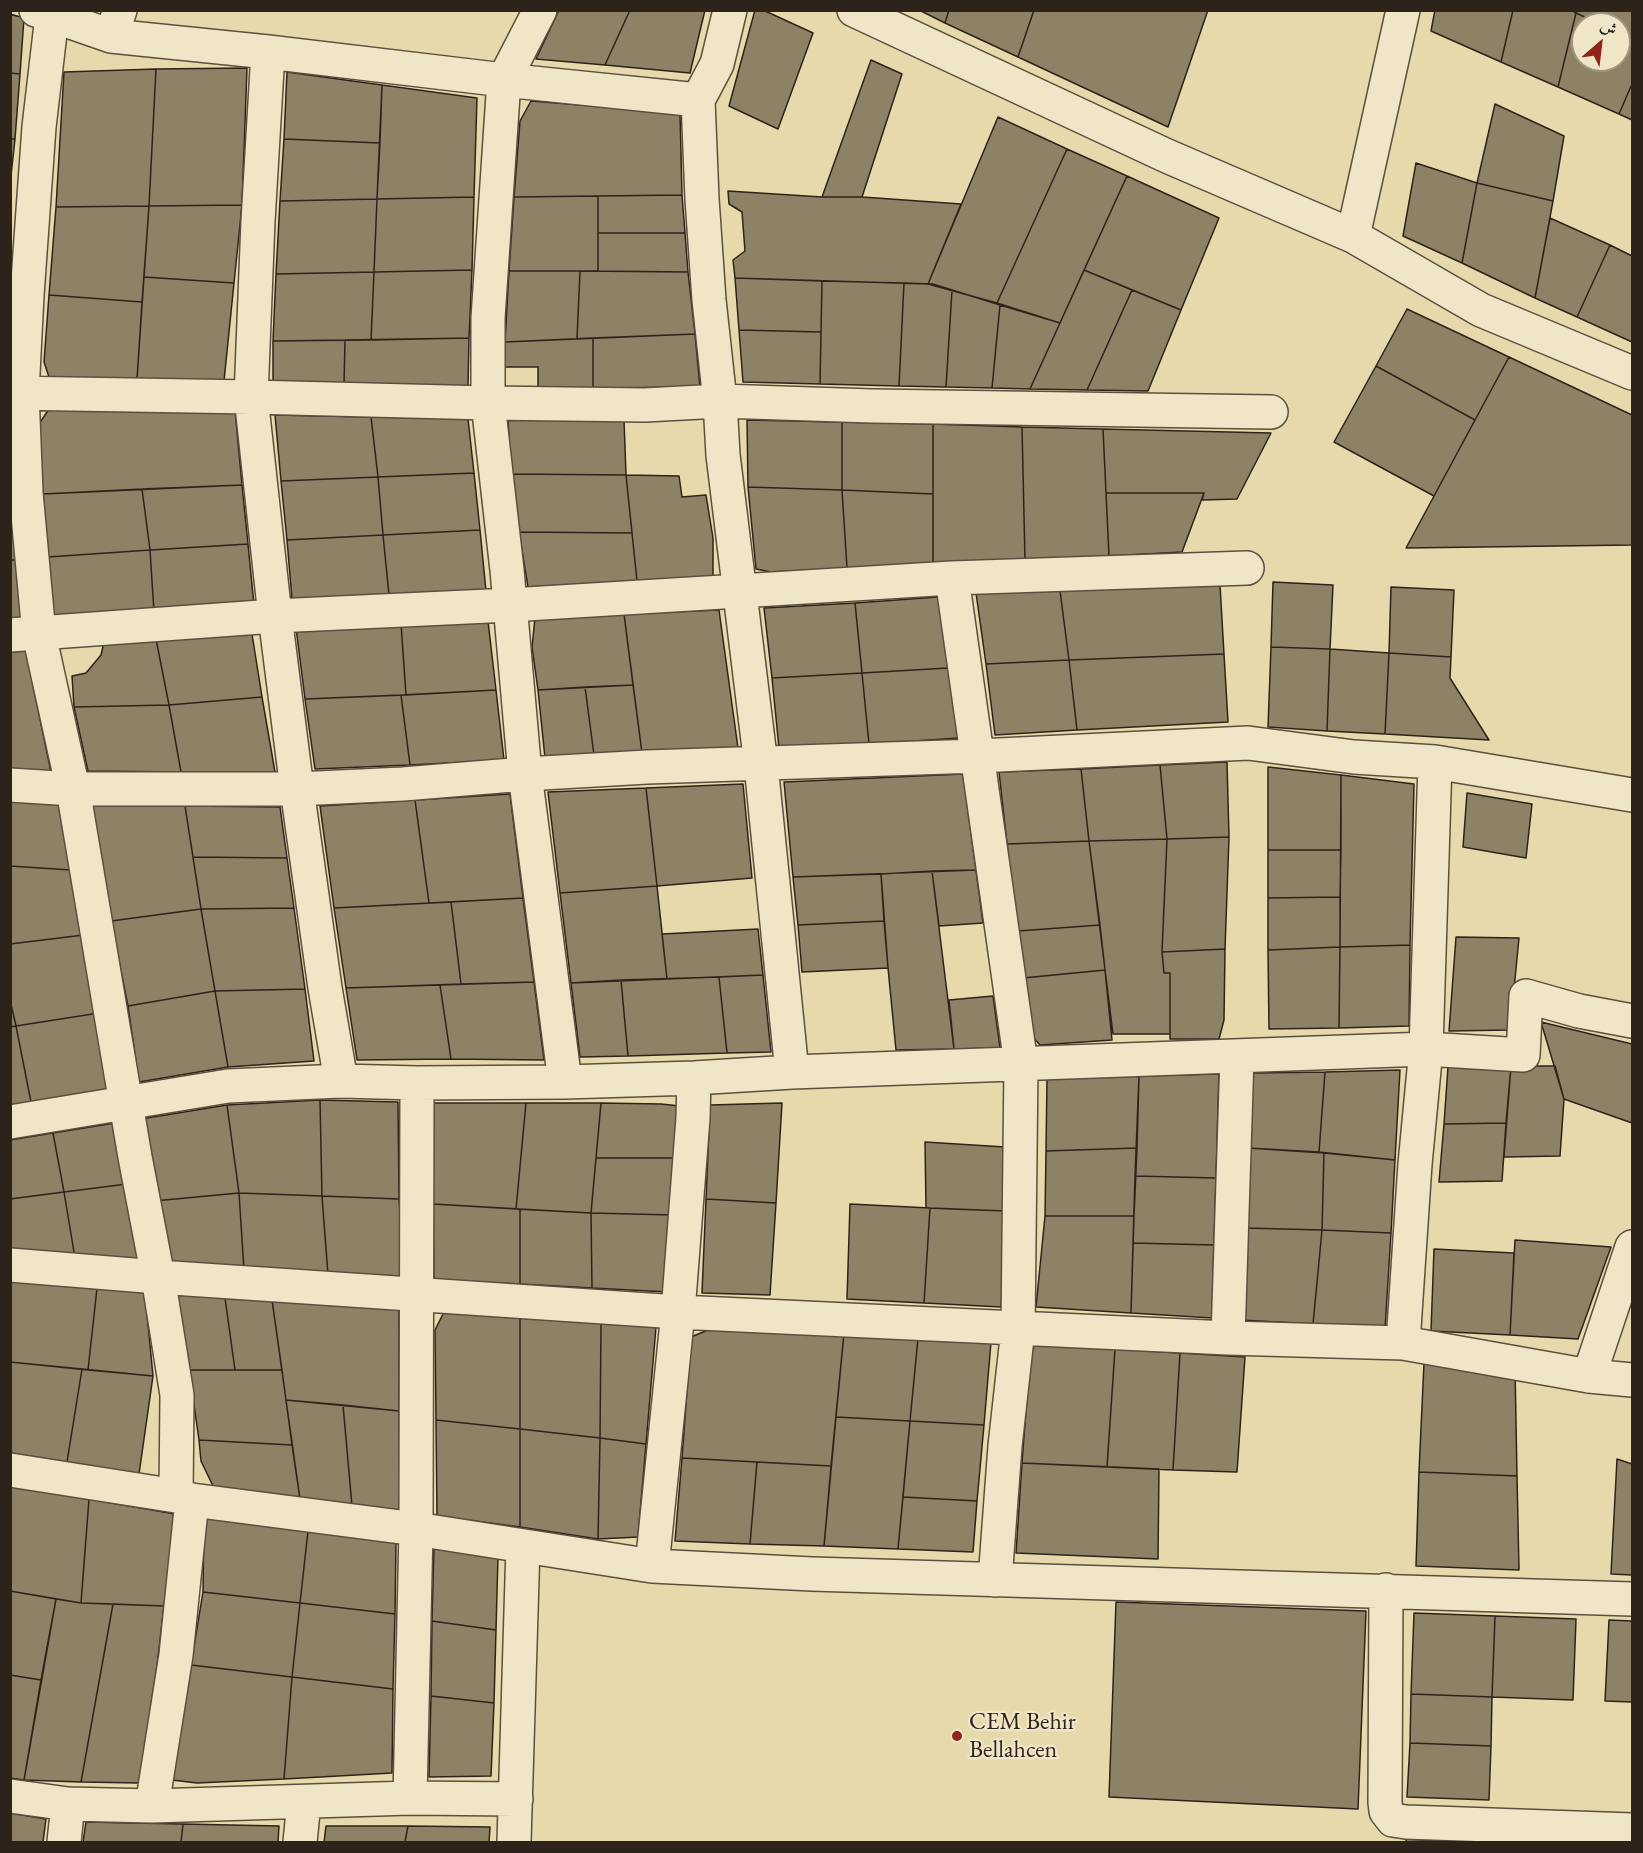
<!DOCTYPE html>
<meta charset="utf-8">
<style>
body{margin:0}
#map{position:relative;width:1643px;height:1853px;overflow:hidden;background:#e6d9ab;font-family:"EB Garamond",Amiri,serif}
canvas{display:block}
.frame{position:absolute;inset:0;border:12px solid #2d231b;pointer-events:none}
.north{position:absolute;left:1571px;top:12px;width:60px;height:60px;box-sizing:border-box;background:#efe6c8;border:2px solid #a19883;border-radius:50%;rotate:28deg;font-size:16px;font-weight:700;line-height:24px;text-align:center;color:#2d231b}
.north::after{content:'';display:block;margin:auto;width:21px;height:27px;background:#8f2418;clip-path:polygon(50% 0,100% 100%,50% 72%,0 100%)}
</style>
<div id="map">
<canvas width="1643" height="1853"></canvas>
<div class="frame"></div>
<div class="north">ش</div>
</div>
<script>
const ctx = document.querySelector('canvas').getContext('2d');
ctx.lineJoin = 'round';
function paint(path, color) { ctx.fillStyle = color; ctx.fill(path, 'evenodd'); }
function trace(path, color, width, dash) { ctx.strokeStyle = color; ctx.lineWidth = width; ctx.lineCap = dash ? 'butt' : 'round'; ctx.setLineDash(dash || []); ctx.stroke(path); }
function label(font, color, halo, rows, align = 'center') {
  ctx.font = font + ' "EB Garamond",serif'; ctx.lineWidth = 4.5; ctx.setLineDash([]); ctx.textBaseline = 'middle'; ctx.strokeStyle = halo; ctx.fillStyle = color; for (const [text, x, y, turn = 0] of rows) {
    ctx.save(); ctx.translate(x, y); ctx.rotate((+turn || 0) * Math.PI / 180); ctx.textAlign = isNaN(turn) ? turn : align; if (halo) ctx.strokeText(text, 0, 0); ctx.fillText(text, 0, 0); ctx.restore();
  }
}
const building = new Path2D(`
 M559 10H630L605 65 536 59Z
 M630 10H705L690 73 605 65Z
 M755 10H763L813 33 778 129 729 106Z
 M919 10H949L945 23Z
 M949 10H1034L1018 57 945 23Z
 M1034 10H1208L1168 127 1018 57Z
 M1435 10H1513L1501 62 1431 31Z
 M1513 10H1571L1576 13 1558 87 1501 62Z
 M1577 10H1632V39L1619 33V24H1600L1576 13Z
 M1576 13 1600 24H1583V60H1619V33L1632 39V84L1619 114 1558 87Z
 M10 14 24 18 20 74 10 73Z
 M871 60 902 74 862 197H822Z
 M247 68 242 205 149 206 156 69Z
 M156 69 149 206 56 207 64 72Z
 M287 72 382 85 380 143 284 139Z
 M10 73 20 74 15 139H10Z
 M1632 84V120L1619 114Z
 M382 85 477 98 474 197 377 199Z
 M531 101 680 113 682 195 514 197 520 121Z
 M1495 104 1564 136 1553 201 1477 183Z
 M998 117 1067 149 997 303 928 284Z
 M10 139H15L10 185Z
 M284 139 380 143 377 199 280 201Z
 M1067 149 1127 176 1060 323 997 303Z
 M1416 163 1477 183 1462 263 1403 236Z
 M1127 176 1219 218 1181 310 1084 270Z
 M1477 183 1553 201 1535 298 1462 263Z
 M728 191 822 197H862L961 204 928 284 735 278 733 260 745 251 742 212 729 204Z
 M682 195 685 233H598V196Z
 M598 196V271H509L514 197Z
 M474 197 472 270 374 272 377 199Z
 M377 199 374 272 276 274 280 201Z
 M242 205 234 283 144 277 149 206Z
 M149 206 142 302 49 295 56 207Z
 M1550 218 1610 245 1577 317 1535 298Z
 M598 233H685L688 272 598 271Z
 M1610 245 1632 256V342L1577 317Z
 M472 270 469 338 371 340 374 272Z
 M1084 270 1132 290 1087 390 1030 389Z
 M509 271H580L577 339 505 342Z
 M580 271 688 272 695 334 577 339Z
 M374 272 371 340 273 341 276 274Z
 M144 277 234 283 224 381 137 379Z
 M735 278 822 281 821 332 739 330Z
 M822 281 904 283 899 386 820 384Z
 M904 283 933 284 952 290 946 387 899 386Z
 M952 290 1000 305 992 388 946 387Z
 M1132 290 1181 310 1148 391 1087 390Z
 M49 295 142 302 137 379 49 377 44 362Z
 M1000 305 1060 323 1030 389 992 388Z
 M1407 309 1509 357 1475 420 1376 366Z
 M739 330 821 332 820 384 743 382Z
 M695 334 700 387 593 388V338Z
 M469 338 468 386 344 384 345 340Z
 M593 338V388H538V367H504L505 342Z
 M345 340 344 384 273 383V341Z
 M1509 357 1632 415V545L1406 548Z
 M1376 366 1475 420 1434 496 1334 442Z
 M49 409 235 410 242 485 43 494 37 427Z
 M275 415 371 417 378 477 281 481Z
 M371 417 468 419 474 473 378 477Z
 M508 419 624 420 626 475 511 474Z
 M747 420 842 422V490L748 487Z
 M842 422 933 424V494L842 490Z
 M933 424 1022 427 1025 560 933 564Z
 M1022 427 1103 429 1109 556 1025 560Z
 M1103 429 1271 433 1237 499 1202 500 1204 493H1106Z
 M474 473 480 530 383 535 378 477Z
 M511 474 626 475 632 533 519 532Z
 M626 475 679 476 682 497 706 495 713 538V577L637 581Z
 M378 477 383 535 287 540 281 481Z
 M242 485 248 544 150 550 142 489Z
 M748 487 842 490 847 568 771 572 756 569Z
 M142 489 150 550 48 557 43 494Z
 M842 490 933 494V564L847 568Z
 M1106 493H1204L1182 552 1109 556Z
 M10 496 16 560H10Z
 M480 530 486 591 389 595 383 535Z
 M519 532 632 533 637 581 528 587Z
 M383 535 389 595 292 599 287 540Z
 M248 544 254 605 154 612 150 550Z
 M150 550 154 612 54 618 48 557Z
 M10 560H16L21 621 10 622Z
 M1273 582 1333 585 1330 649 1271 647Z
 M1220 585 1224 654 1069 660 1060 591Z
 M1391 587 1454 590 1451 657 1389 653Z
 M1060 591 1069 660 986 664 976 593Z
 M938 597 948 668 862 673 855 603Z
 M855 603 862 673 772 678 764 608Z
 M719 610 738 748 642 753 624 614Z
 M624 614 633 685 538 690 532 647 535 618Z
 M488 621 496 690 406 695 401 624Z
 M401 624 406 695 305 699 296 628Z
 M252 634 262 697 169 705 156 639Z
 M156 639 169 705 74 707 72 676 86 673 101 655 104 642Z
 M1271 647 1330 649 1327 731 1268 727Z
 M1330 649 1389 653 1385 734 1327 731Z
 M26 651 52 777 10 774V652Z
 M1389 653 1451 657 1450 678 1489 740 1385 734Z
 M1224 654 1228 722 1077 730 1069 660Z
 M1069 660 1077 730 995 735 986 664Z
 M948 668 959 738 869 744 862 673Z
 M862 673 869 744 779 748 772 678Z
 M633 685 642 753 594 755 585 687Z
 M585 687 594 755 545 758 538 690Z
 M496 690 504 760 410 765 401 695Z
 M401 695 410 765 315 769 305 699Z
 M262 697 275 772H181L169 705Z
 M169 705 181 772 88 771 74 707Z
 M1227 762 1229 837 1167 839 1160 765Z
 M1160 765 1167 839 1089 841 1081 769Z
 M1268 767 1341 775V850H1268Z
 M1081 769 1089 841 1007 844 999 772Z
 M963 774 976 870 793 877 784 782Z
 M1341 775 1414 784 1410 945 1340 947Z
 M743 784 752 878 657 886 646 788Z
 M646 788 657 886 560 893 548 792Z
 M1467 793 1532 804 1526 858 1463 847Z
 M510 794 523 898 429 903 415 800Z
 M10 800 58 803 71 870 10 866Z
 M415 800 429 903 334 908 320 806Z
 M89 805 185 806 201 909 111 921Z
 M185 806 280 807 287 858 193 857Z
 M1229 837 1225 949 1162 952 1167 839Z
 M1167 839 1162 952 1164 973H1170V1034H1113L1089 841Z
 M1089 841 1100 925 1018 931 1007 844Z
 M1268 850H1341L1340 897 1268 898Z
 M193 857 287 858 294 908 201 909Z
 M10 866 71 870 84 935 10 944Z
 M976 870 983 923 939 926 932 871Z
 M932 871 954 1049 896 1050 888 968 881 874Z
 M881 874 884 921 798 925 793 877Z
 M657 886 667 979 571 983 560 893Z
 M1340 897V947L1268 950V898Z
 M523 898 534 982 461 984 451 902Z
 M451 902 461 984 346 988 334 908Z
 M294 908 305 989 215 991 201 909Z
 M201 909 215 991 128 1006 111 921Z
 M884 921 888 968 802 972 798 925Z
 M1100 925 1105 970 1023 978 1018 931Z
 M758 929 763 975 667 979 662 934Z
 M84 935 99 1013 16 1026 10 1000V944Z
 M1456 937 1519 938 1510 1030 1449 1031Z
 M1410 945 1409 1026 1339 1028 1340 947Z
 M1340 947 1339 1028 1269 1029 1268 950Z
 M1225 949 1224 1020 1219 1039H1170V973H1164L1162 952Z
 M1105 970 1112 1040 1040 1045 1030 1034 1023 978Z
 M763 975 771 1052 727 1053 719 977Z
 M719 977 727 1053 628 1056 621 980Z
 M621 980 628 1056 580 1057 571 983Z
 M534 982 544 1060 451 1059 440 985Z
 M440 985 451 1059 357 1060 346 988Z
 M305 989 314 1061 228 1067 215 991Z
 M215 991 228 1067 139 1082 128 1006Z
 M993 996 1000 1048 954 1049 949 1000Z
 M10 1000 16 1026 10 1027Z
 M99 1013 113 1088 31 1102 16 1026Z
 M1541 1022 1632 1044V1123L1564 1099Z
 M16 1026 31 1102 10 1105V1027Z
 M1511 1066H1555L1564 1099 1560 1156 1504 1157Z
 M1511 1066 1506 1123 1444 1124 1448 1067Z
 M1400 1070 1395 1160 1319 1152 1325 1072Z
 M1325 1072 1319 1152 1248 1148 1251 1073Z
 M1219 1074 1216 1178 1135 1176 1139 1076Z
 M1139 1076 1137 1148 1046 1151 1047 1079Z
 M320 1100 398 1102 399 1199 322 1196Z
 M320 1100 322 1196 239 1193 227 1105Z
 M432 1103H526L516 1209 433 1204Z
 M526 1103H601L591 1213 516 1209Z
 M601 1103 661 1104 680 1106 676 1158H596Z
 M782 1103 776 1203 706 1199 710 1105Z
 M227 1105 239 1193 154 1201 141 1119Z
 M115 1123 127 1184 64 1192 53 1133Z
 M1506 1123 1502 1181 1439 1182 1444 1124Z
 M53 1133 64 1192 10 1199V1140Z
 M925 1142 1005 1147 1006 1211 926 1208Z
 M1137 1148 1134 1216H1045L1046 1151Z
 M1248 1148 1324 1153 1322 1230 1245 1228Z
 M1324 1153 1395 1160 1391 1233 1322 1230Z
 M596 1158H676L673 1215 591 1213Z
 M1135 1176 1216 1178 1214 1245 1133 1243Z
 M127 1184 141 1264 75 1258 64 1192Z
 M64 1192 75 1258 10 1253V1199Z
 M239 1193 244 1270 164 1265 154 1201Z
 M239 1193 322 1196 328 1275 244 1270Z
 M322 1196 399 1199 405 1280 328 1275Z
 M706 1199 776 1203 770 1295 702 1293Z
 M433 1204 520 1209V1284L434 1280Z
 M850 1204 930 1208 924 1303 847 1299Z
 M930 1208 1006 1211 1001 1307 924 1303Z
 M520 1209 591 1213 592 1288 520 1284Z
 M591 1213 673 1215 668 1292 592 1288Z
 M1045 1216H1134L1131 1313 1036 1307Z
 M1245 1228 1322 1230 1313 1324 1241 1320Z
 M1322 1230 1391 1233 1385 1329 1313 1324Z
 M1515 1240 1611 1247 1578 1339 1510 1335Z
 M1133 1243 1214 1245 1212 1318 1131 1313Z
 M1434 1249 1514 1253 1510 1335 1431 1331Z
 M10 1279 97 1288 88 1370 10 1362Z
 M97 1288 145 1293 153 1376 88 1370Z
 M177 1294 225 1298 235 1370H189Z
 M225 1298 272 1300 282 1370H235Z
 M272 1300 399 1309V1411L286 1400Z
 M444 1312 520 1318V1429L436 1420 435 1330Z
 M520 1318 601 1323 600 1438 520 1429Z
 M601 1323 656 1327 646 1444 600 1438Z
 M720 1325 844 1333 831 1466 682 1458 691 1337Z
 M844 1333 918 1338 910 1421 836 1417Z
 M918 1338 991 1342 984 1425 910 1421Z
 M1035 1344 1115 1349 1107 1467 1022 1463 1030 1358Z
 M1115 1349 1180 1353 1173 1470 1107 1467Z
 M1180 1353 1245 1357 1237 1472 1173 1470Z
 M10 1362 82 1369 67 1462 10 1453Z
 M1424 1363 1515 1368 1517 1476 1419 1472Z
 M82 1369 153 1376 139 1474 67 1462Z
 M189 1370H282L292 1445 199 1440Z
 M286 1400 343 1405 352 1506 300 1499Z
 M343 1405 399 1411 400 1511 352 1506Z
 M836 1417 910 1421 898 1549 824 1546Z
 M436 1420 520 1429V1527L437 1516Z
 M910 1421 984 1425 977 1501 903 1497Z
 M520 1429 600 1438 598 1539 520 1527Z
 M600 1438 646 1444 638 1537 598 1539Z
 M199 1440 292 1445 300 1499 214 1488 201 1461Z
 M682 1458 757 1462 750 1544 675 1541Z
 M1617 1459 1632 1464V1575L1611 1574Z
 M757 1462 831 1466 824 1546 750 1544Z
 M1022 1463 1159 1469 1158 1559 1016 1553Z
 M1419 1472 1517 1476 1519 1570 1416 1566Z
 M10 1486 89 1499 81 1603 10 1591Z
 M903 1497 977 1501 973 1552 898 1549Z
 M89 1499 175 1514 164 1606 81 1603Z
 M204 1516 308 1531 300 1603 203 1592Z
 M308 1531 396 1543 395 1614 300 1603Z
 M434 1547 498 1556 496 1630 432 1621Z
 M10 1591 56 1599 41 1680 10 1675Z
 M203 1592 300 1603 292 1677 191 1665Z
 M56 1599 81 1603 113 1604 81 1782 24 1780Z
 M1116 1602 1366 1611 1358 1809 1109 1797Z
 M300 1603 395 1614 393 1689 292 1677Z
 M113 1604 164 1606 157 1666 139 1783 81 1782Z
 M1414 1613 1495 1616 1492 1697 1411 1694Z
 M1495 1616 1576 1619 1573 1700 1492 1697Z
 M1609 1620 1632 1621V1702L1605 1701Z
 M432 1621 496 1630 494 1703 431 1696Z
 M191 1665 292 1677 284 1779 197 1783 172 1780Z
 M10 1675 41 1680 24 1780 10 1778Z
 M292 1677 393 1689 392 1773 284 1779Z
 M1411 1694 1492 1697 1491 1746 1410 1743Z
 M431 1696 494 1703 491 1776 429 1777Z
 M1410 1743 1491 1746 1489 1800 1407 1797Z
 M10 1813 46 1819 43 1842H10Z
 M86 1822 183 1824 181 1842H83Z
 M183 1824 279 1826 278 1842H181Z
 M326 1826H408L405 1842H324Z
 M408 1826 490 1827 489 1842H405Z
 M1406 1839 1460 1842H1406Z`);
const minor = new Path2D(`
 M36 10 111 36 268 52 504 80 698 100
 M540 10 504 80 488 318V403L507 570 525 774 565 1082
 M730 10 717 64 698 100 702 199 709 300 720 401 723 455 761 765 792 1072
 M854 10 1167 156 1353 236 1481 310 1632 373
 M52 16 39 127 27 295 22 393 26 493 39 634 73 789 135 1157 158 1277 177 1395 176 1496
 M111 36 120 10
 M268 52 258 221 251 397 275 616 297 789 325 988 341 1081
 M1353 236 1403 10
 M10 393 251 397 488 403 645 405 720 401 872 406 1271 412
 M952 578 1021 1064 1018 1329 1005 1446 995 1580
 M10 635 275 616 510 605 952 578 1247 568
 M10 785 73 789H297L403 784 525 774 647 767 978 756 1248 743 1354 757 1435 762 1632 795
 M10 1122 228 1086 341 1081 417 1083 565 1082 694 1078 792 1072 1426 1049 1523 1055 1526 996 1579 1011 1632 1021
 M10 1265 158 1277 678 1312 1228 1338 1403 1343 1589 1376 1632 1380
 M1228 1338 1237 1056
 M1403 1343 1415 1164 1426 1049 1435 762
 M1589 1376 1632 1247
 M10 1470 176 1496 192 1500 416 1529 652 1566 812 1574 1632 1599
 M652 1566 678 1312 693 1118 694 1078
 M1386 1590 1385 1802 1386 1811 1393 1820 1406 1822 1632 1830
 M10 1796 68 1804 152 1806 410 1798 516 1799
 M410 1798 416 1529 417 1083
 M152 1806 176 1655 192 1500
 M64 1842 68 1804
 M300 1842 304 1802
 M514 1842 523 1546`);
const markers = [
 [957,1736,6,"#8f2418"]
];
const poiNames = [
 ["CEM Behir",969,1722],
 ["Bellahcen",969,1750]
];
paint(building, '#8d8266');
trace(building, '#2d231b', 1.5);
trace(minor, '#5b503f', 36);
trace(minor, '#efe6c8', 33);
for (const [x, y, r, color] of markers) { const dot = new Path2D(); dot.arc(x, y, r, 0, 2 * Math.PI); ctx.fillStyle = color; ctx.fill(dot); trace(dot, '#efe6c8', 2); }
label('24px', '#2d231b', '#efe6c8', poiNames, 'left');
</script>
